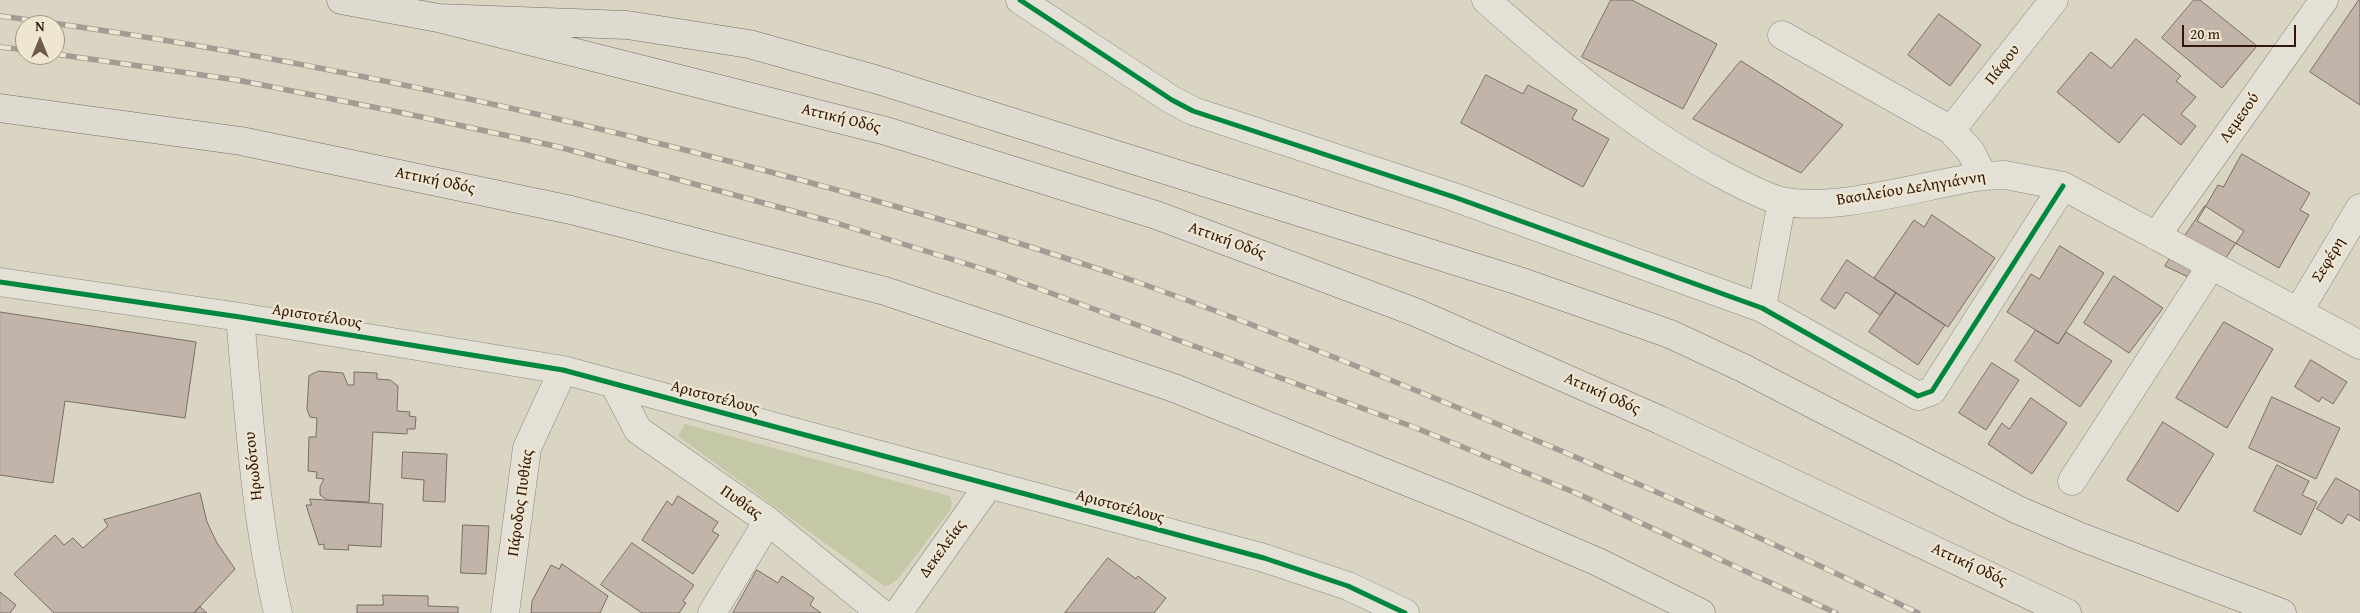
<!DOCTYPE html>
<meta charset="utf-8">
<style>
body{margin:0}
#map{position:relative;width:2360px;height:613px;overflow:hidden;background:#dad4c2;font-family:"Gentium Book Plus",serif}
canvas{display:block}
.north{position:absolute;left:15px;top:15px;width:50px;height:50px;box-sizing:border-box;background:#eee6d1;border:1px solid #a39481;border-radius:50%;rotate:0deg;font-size:14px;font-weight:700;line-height:20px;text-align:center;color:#33180a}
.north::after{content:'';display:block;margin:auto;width:18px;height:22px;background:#6d5a4a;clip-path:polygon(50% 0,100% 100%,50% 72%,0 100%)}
.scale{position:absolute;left:2182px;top:25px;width:114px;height:22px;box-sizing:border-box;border:2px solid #33180a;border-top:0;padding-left:6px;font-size:15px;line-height:18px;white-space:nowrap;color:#33180a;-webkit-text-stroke:4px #eee6d1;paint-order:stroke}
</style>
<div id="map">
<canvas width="2360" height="613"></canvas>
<div class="north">N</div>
<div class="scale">20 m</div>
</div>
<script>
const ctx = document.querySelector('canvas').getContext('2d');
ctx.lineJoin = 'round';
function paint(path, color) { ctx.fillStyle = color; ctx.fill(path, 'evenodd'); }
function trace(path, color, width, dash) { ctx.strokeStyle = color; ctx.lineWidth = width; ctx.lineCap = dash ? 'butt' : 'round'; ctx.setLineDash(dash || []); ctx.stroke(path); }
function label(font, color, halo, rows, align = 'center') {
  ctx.font = font + ' "Gentium Book Plus",serif'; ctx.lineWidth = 4.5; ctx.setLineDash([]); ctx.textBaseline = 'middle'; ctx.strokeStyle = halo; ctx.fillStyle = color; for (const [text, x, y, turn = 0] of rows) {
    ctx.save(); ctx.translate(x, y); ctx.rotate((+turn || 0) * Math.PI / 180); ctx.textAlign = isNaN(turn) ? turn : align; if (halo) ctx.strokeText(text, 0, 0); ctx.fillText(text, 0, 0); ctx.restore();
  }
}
const green = new Path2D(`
 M685 424 950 496 952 502 951 509 898 579 891 584 884 586 678 436Z`);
const building = new Path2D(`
 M1611 0H1632L1717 44 1683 109 1582 57Z
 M2194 0H2200L2257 46 2222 88 2162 38Z
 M2359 0H2360V105L2310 72Z
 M1939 14 1981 45 1950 86 1908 55Z
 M2136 39 2181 76 2176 81 2196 97 2181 114 2196 126 2181 145 2143 114 2119 143 2057 92 2091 52 2111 68Z
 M1741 61 1843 125 1801 173 1693 119Z
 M1486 75 1523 94 1528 85 1577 110 1572 119 1609 139 1583 187 1461 123Z
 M2242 154 2310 193 2300 210 2309 215 2279 268 2197 221 2218 185 2223 187Z
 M2205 206 2244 231 2207 286 2165 266Z
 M1932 215 1995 258 1948 327 1874 278 1914 220 1924 227Z
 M2060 246 2104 273 2058 344 2007 312 2031 274 2039 279Z
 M1847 260 1896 293 1880 315 1846 292 1835 309 1821 300Z
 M2114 276 2163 308 2129 353 2084 323Z
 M1896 293 1945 325 1918 365 1869 332Z
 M0 312 196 342 185 418 65 401 53 483 0 475Z
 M2224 322 2273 349 2227 428 2176 398Z
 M2036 330 2058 344 2066 332 2112 361 2080 407 2015 361Z
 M2311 360 2347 382 2333 404 2322 397 2319 402 2295 387Z
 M1992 363 2019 380 1986 430 1959 413Z
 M319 371 343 373 348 385H354V372L377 373V379L390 380 398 386 397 411 410 412 409 416 416 417 415 429H407V434L373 432 369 502 327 500 320 495V487L324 479 316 478 317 472 308 471 309 437H316L317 418 310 417 307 409 309 376Z
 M2272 397 2340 428 2316 479 2249 448Z
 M2031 398 2067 423 2032 474 1988 444 2002 423 2009 429Z
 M2163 422 2214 454 2178 512 2127 480Z
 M403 452 447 454 445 502 423 501 424 480 402 478Z
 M2277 465 2309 481 2302 495 2317 502 2301 535 2254 511Z
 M2336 478 2360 491V521L2348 514 2342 524 2317 509Z
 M200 493 207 522 217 543 235 569 194 613H54L14 574 55 535 64 545 73 538 83 548 108 526 104 520Z
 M678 496 718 522 712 531 719 535 693 574 642 540 667 501 672 505Z
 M310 499 383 504 381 547 348 545 349 550 324 549V544L319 545 306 505H311Z
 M463 525 489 526 486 574 461 573Z
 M632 543 694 585 683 601 686 603 679 613H642L601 585Z
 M1108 558 1136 579 1138 576 1166 598 1154 613H1065Z
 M562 564 608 596 600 613H531L532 601 551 565 559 569Z
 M757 570 778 583 782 576 814 598 810 605 821 613H733Z
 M0 592 16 605 10 613H0Z
 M383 595 428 596V606L458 607V613H357V605H383Z
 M200 607 207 613H194Z`);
const minor = new Path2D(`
 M1020 0 1172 100 1193 111 1454 197 1762 308 1918 396 1932 391 2063 186
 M1486 0C1557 63 1638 130 1723 175 1741 184 1761 196 1781 201 1835 213 1927 184 1983 176L2005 175 2063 186 2360 345
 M1782 35 1951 130 1971 152 1983 176
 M1951 130 2054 0
 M2156 236 2324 0
 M0 282 240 317 563 370 1264 558 1348 586 1405 613
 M1762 308 1782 201
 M2298 312 2360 208
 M240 317C249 416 255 516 278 613
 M614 384 638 430 768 521 881 613
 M2072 481 2211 266
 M505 613 527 448 563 370
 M712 613 768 521
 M898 613 988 486`);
const highway = new Path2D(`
 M341 0 438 18 886 131 1156 215 1415 312 1660 420 2067 613
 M438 18 627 25 749 44 878 80 1519 281 1670 334 1743 368 2016 509 2081 537 2282 613
 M0 108 241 141 571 210 885 291 1174 388 1475 509 1598 562 1701 613`);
const rail = new Path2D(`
 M0 16C216 44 425 86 637 138 804 179 971 225 1134 281 1233 316 1330 355 1427 395 1593 463 1758 534 1918 613
 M0 47 25 50
 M55 54 237 80 403 113 559 147 833 222 999 274 1416 428 1576 493 1836 613`);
const cycleway = new Path2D(`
 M1020 0 1172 100 1193 111 1454 197 1762 308 1918 396 1932 391 2063 186
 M0 282 240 317 563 370 1264 558 1348 586 1405 613`);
const streetNames = [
 ["Πάφου",2003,65,-52],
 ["Λεμεσού",2240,118,-55],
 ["Αττική Οδός",841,119,14],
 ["Αττική Οδός",435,181,12],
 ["Βασιλείου Δεληγιάννη",1911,189,-9],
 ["Αττική Οδός",1227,241,20],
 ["Σεφέρη",2329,260,-59],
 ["Αριστοτέλους",317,317,9],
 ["Αττική Οδός",1602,394,24],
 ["Αριστοτέλους",715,398,15],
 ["Ηρωδότου",254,466,-96],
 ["Πάροδος Πυθίας",521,503,-82],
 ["Πυθίας",741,503,35],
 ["Αριστοτέλους",1120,507,15],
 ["Δεκελείας",943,549,-54],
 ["Αττική Οδός",1969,565,25]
];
paint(green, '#c5c8a6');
paint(building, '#c3b4a9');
trace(building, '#776f64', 1);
trace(minor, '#8f887d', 29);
trace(highway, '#776f64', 29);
trace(minor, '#e3e0d6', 28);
trace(highway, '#dedad0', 28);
trace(rail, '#a29d94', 5.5);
trace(rail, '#eee6d1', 4, [11]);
trace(cycleway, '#00873e', 5);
label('16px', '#33180a', '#eee6d1', streetNames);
</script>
